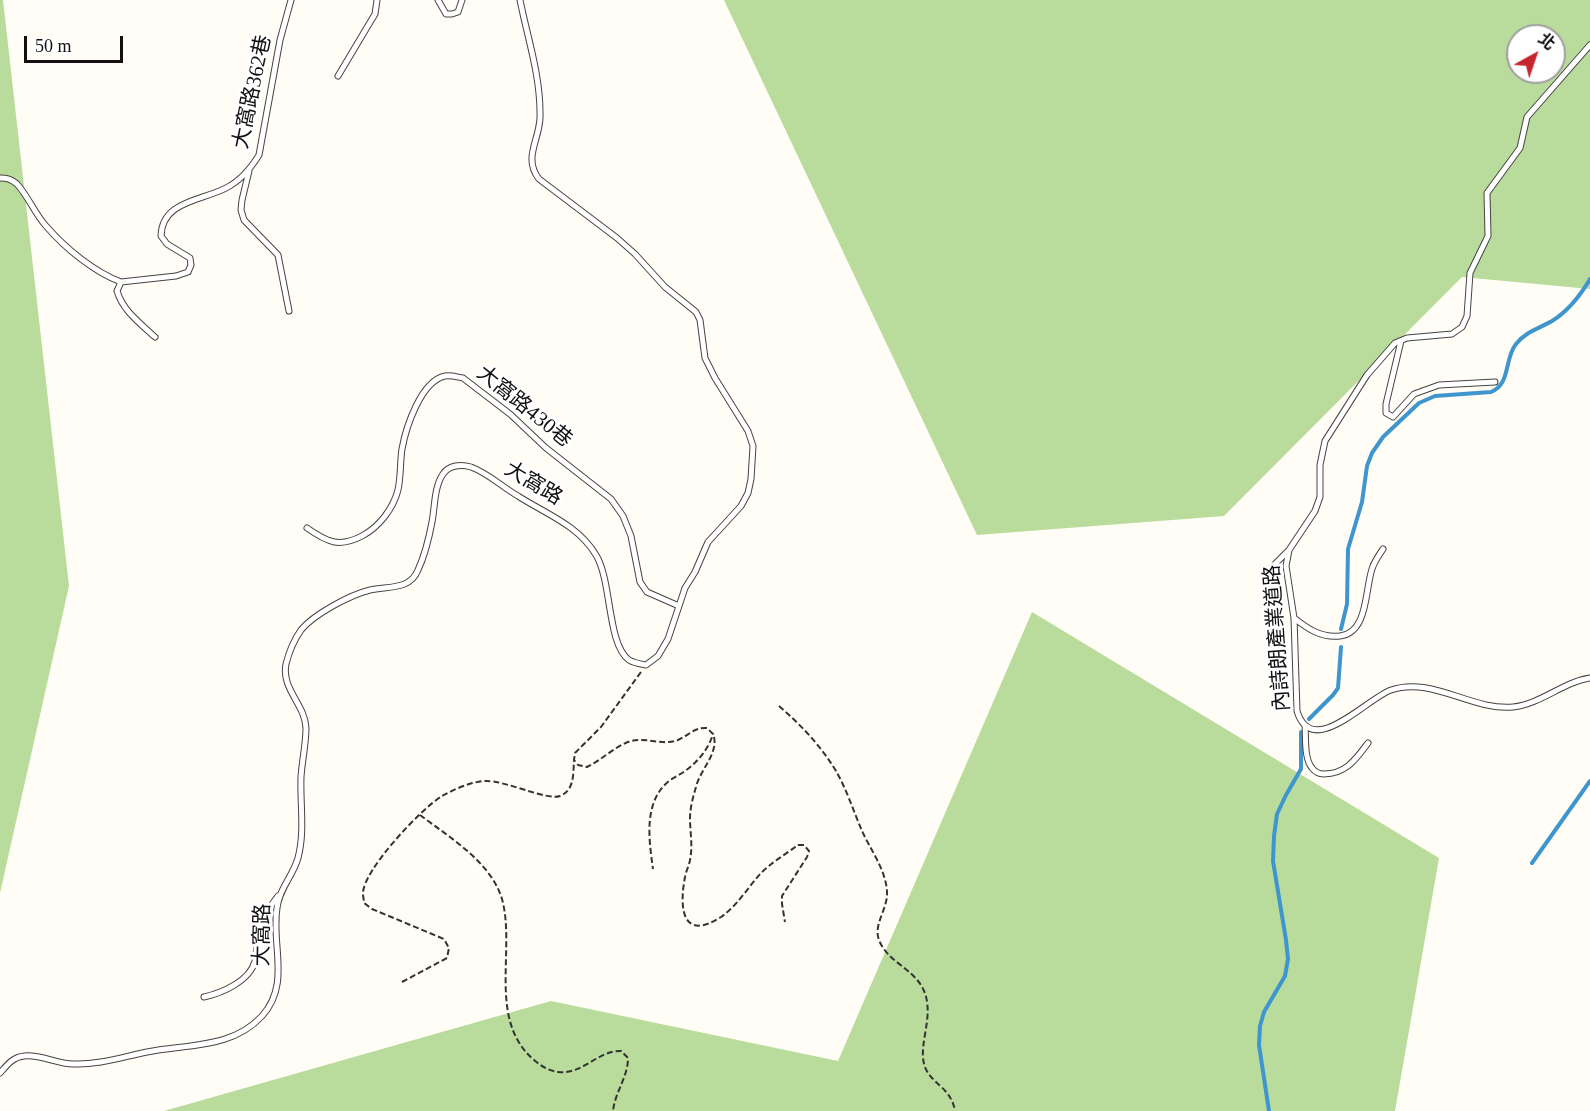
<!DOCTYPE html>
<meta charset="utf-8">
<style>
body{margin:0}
#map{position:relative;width:1590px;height:1111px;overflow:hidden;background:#fffdf5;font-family:"Times New Roman","Noto Sans TC",serif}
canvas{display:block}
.north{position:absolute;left:1506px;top:24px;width:60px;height:60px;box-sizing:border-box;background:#fff;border:2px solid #a0a0a0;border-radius:50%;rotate:40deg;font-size:16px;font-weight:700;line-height:24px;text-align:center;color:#111}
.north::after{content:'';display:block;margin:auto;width:21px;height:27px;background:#c4262e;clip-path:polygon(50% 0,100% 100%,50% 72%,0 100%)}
.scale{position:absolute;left:24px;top:36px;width:99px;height:27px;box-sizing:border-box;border:3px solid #111;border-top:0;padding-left:8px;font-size:18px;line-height:21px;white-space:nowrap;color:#111;-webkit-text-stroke:4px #fff;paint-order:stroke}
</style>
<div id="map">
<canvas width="1590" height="1111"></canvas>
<div class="north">北</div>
<div class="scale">50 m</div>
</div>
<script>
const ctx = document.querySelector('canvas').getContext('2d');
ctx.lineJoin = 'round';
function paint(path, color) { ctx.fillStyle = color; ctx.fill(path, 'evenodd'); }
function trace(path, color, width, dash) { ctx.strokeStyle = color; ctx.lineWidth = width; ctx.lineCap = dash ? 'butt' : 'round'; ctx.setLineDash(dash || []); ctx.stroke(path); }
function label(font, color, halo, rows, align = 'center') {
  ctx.font = font + ' "Times New Roman","Noto Sans TC",serif'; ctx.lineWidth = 6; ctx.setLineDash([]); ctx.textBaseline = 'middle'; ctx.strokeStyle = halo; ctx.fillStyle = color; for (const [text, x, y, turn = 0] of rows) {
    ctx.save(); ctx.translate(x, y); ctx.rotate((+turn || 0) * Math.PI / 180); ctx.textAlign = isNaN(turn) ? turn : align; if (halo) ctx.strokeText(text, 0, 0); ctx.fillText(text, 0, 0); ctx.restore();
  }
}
const forest = new Path2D(`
 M0 0H3L69 586 0 893Z
 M724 0H1590V289L1462 277 1224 516 977 535ZM1518 36H1554V72H1518Z
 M1032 612 1439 858 1395 1111H164L551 1001 838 1061Z`);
const stream = new Path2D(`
 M1341 629 1347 604 1348 549 1362 502 1367 466 1372 453 1383 437 1419 403 1435 396 1491 392C1511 384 1504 359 1516 344 1525 332 1540 328 1552 321 1568 311 1580 296 1590 279
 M1309 719 1333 695 1338 688 1341 647
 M1532 863 1590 781
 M1269 1111 1259 1045 1260 1026 1264 1012 1285 976 1288 959 1286 940 1273 861 1274 836 1277 814 1286 795 1301 769V732`);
const path = new Path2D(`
 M641 672 601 727 575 753 574 760 578 765 587 767C602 760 615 746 631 741 647 737 663 746 678 740 689 735 695 727 707 728L713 734C709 748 698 762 685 771 680 775 674 777 669 781 643 802 649 840 653 869
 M779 706C801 725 821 746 836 771 847 790 854 813 863 833 872 852 886 871 887 892 888 909 873 924 879 940 887 962 915 969 924 991 935 1017 917 1045 925 1067 931 1084 951 1087 955 1111
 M714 737C718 754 700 770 696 787 693 797 690 808 690 818 690 832 693 846 690 860 689 866 686 871 685 877 679 908 682 942 721 917 737 906 749 886 761 873 772 862 786 854 798 845H804L809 851 807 857 782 896V904L785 922
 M420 815C449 837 491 862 502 899 516 950 487 1020 534 1060 541 1066 549 1071 558 1072 583 1075 598 1050 621 1051L628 1058C628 1077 615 1092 613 1111
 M402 982 447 958 449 948 444 939 372 909 364 903C364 900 363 897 363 894 362 871 422 808 442 796 455 789 470 782 485 781 505 780 547 801 560 796 575 790 573 773 574 760`);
const lane = new Path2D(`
 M438 0 446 14H452L458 12 462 0
 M1590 45 1527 117 1520 148 1487 193 1488 236 1470 273 1467 316 1462 327 1452 334 1407 338 1395 343 1367 375 1325 441 1320 465V497L1315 511 1289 550 1286 566 1294 618 1297 711C1312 760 1366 699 1391 690 1432 676 1472 711 1513 707 1541 704 1563 682 1590 678
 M338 76 375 14 377 0
 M249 171 242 200 241 210 244 220 278 255 289 311
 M0 178C7 178 11 179 17 184 28 196 35 214 46 226 65 248 94 272 121 282
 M155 337C140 323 123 311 117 291L121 282 176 276 188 272 191 265 190 258 167 244 161 236C162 201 201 201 226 188 240 181 251 168 259 155L280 40 291 0
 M1401 341 1386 404V413L1393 417 1414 394 1439 385 1495 382
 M307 528C327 542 339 548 362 536 379 527 393 509 398 490 401 476 400 462 402 449 406 427 421 381 445 376 451 375 457 377 463 378L510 414 546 448 611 499 623 516 631 536 640 582 647 592 679 606
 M1294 618C1308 629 1321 638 1340 636 1368 633 1365 590 1372 569 1374 562 1379 555 1383 549
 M1274 663C1278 630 1278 613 1267 581L1272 567 1288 551
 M1305 726C1306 739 1304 758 1312 768 1315 772 1319 774 1324 774 1346 774 1356 759 1368 743
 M204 997C222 993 250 981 255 961 257 950 257 939 260 928 263 916 270 907 278 896
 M0 1073C7 1065 13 1057 24 1056 40 1054 57 1064 73 1064 99 1065 122 1057 147 1052 186 1044 232 1049 262 1016 291 984 271 945 277 908 279 889 293 876 298 858 305 832 300 804 301 777 302 761 306 744 306 728 305 704 281 689 286 664 289 652 294 640 301 630 314 614 350 595 370 590 389 586 410 590 418 570 425 555 429 538 432 522 435 507 434 487 443 474 449 465 461 464 471 467 488 473 502 487 518 496 546 514 578 525 596 555 612 581 607 644 629 660 634 663 641 664 646 665L658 656 668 639 685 588 695 572 708 542 741 506 748 493 751 479 753 446 748 431 715 378 705 358 700 320 696 312 665 287 635 254 617 238 539 179C523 158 539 141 540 118 541 77 528 40 520 0`);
const streetNames = [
 ["大窩路362巷",253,92,-78],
 ["大窩路430巷",524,407,39],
 ["大窩路",533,484,31],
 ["內詩朗產業道路",1278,638,-94],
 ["大窩路",263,935,-89]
];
paint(forest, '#b9dc9c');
trace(stream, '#3f96cf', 4);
trace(lane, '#444', 7);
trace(path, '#333', 2, [6, 3]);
trace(lane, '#fff', 5);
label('21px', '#111', '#fff', streetNames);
</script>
